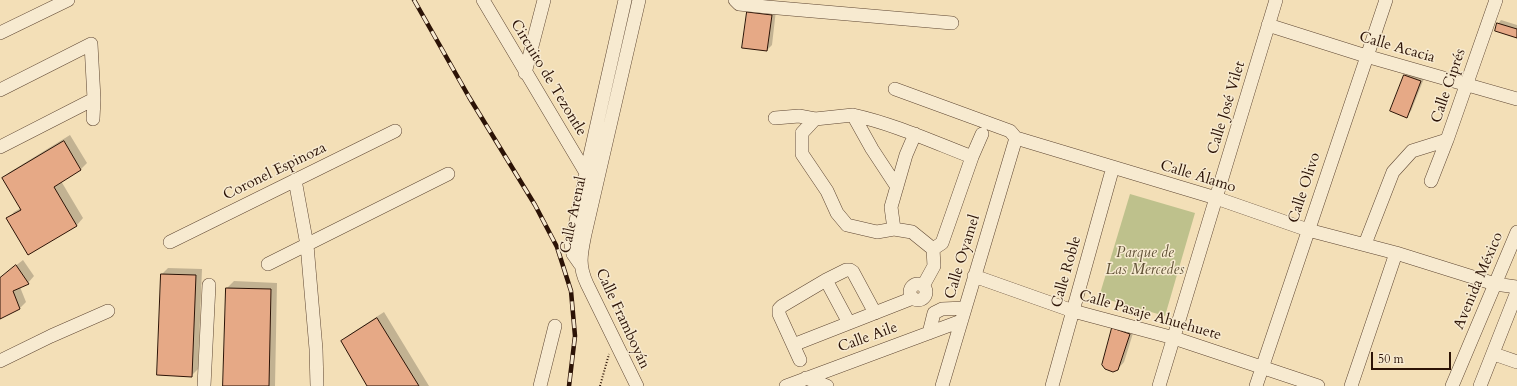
<!DOCTYPE html>
<meta charset="utf-8">
<style>
body{margin:0}
#map{position:relative;width:1517px;height:386px;overflow:hidden;background:#f3dfb7;font-family:Cardo,serif}
canvas{display:block}
.scale{position:absolute;left:1371px;top:352px;width:80px;height:18px;box-sizing:border-box;border:2px solid #2c1306;border-top:0;padding-left:5px;font-size:12px;line-height:14px;white-space:nowrap;color:#2c1306;-webkit-text-stroke:3px #f7ead0;paint-order:stroke}
</style>
<div id="map">
<canvas width="1517" height="386"></canvas>
<div class="scale">50 m</div>
</div>
<script>
const ctx = document.querySelector('canvas').getContext('2d');
ctx.lineJoin = 'round';
function paint(path, color) { ctx.fillStyle = color; ctx.fill(path, 'evenodd'); }
function trace(path, color, width, dash) { ctx.strokeStyle = color; ctx.lineWidth = width; ctx.lineCap = dash ? 'butt' : 'round'; ctx.setLineDash(dash || []); ctx.stroke(path); }
function label(font, color, halo, rows, align = 'center') {
  ctx.font = font + ' Cardo,serif'; ctx.lineWidth = 3; ctx.setLineDash([]); ctx.textBaseline = 'middle'; ctx.strokeStyle = halo; ctx.fillStyle = color; for (const [text, x, y, turn = 0] of rows) {
    ctx.save(); ctx.translate(x, y); ctx.rotate((+turn || 0) * Math.PI / 180); ctx.textAlign = isNaN(turn) ? turn : align; if (halo) ctx.strokeText(text, 0, 0); ctx.fillText(text, 0, 0); ctx.restore();
  }
}
const green = new Path2D(`
 M1130 194 1195 213 1165 316 1099 297Z`);
const shadow = new Path2D(`
 M753 7 776 10 772 45 767 50 748 12Z
 M1501 20 1517 25V37L1498 24Z
 M1410 70 1425 76 1411 111 1406 116 1391 111 1405 75Z
 M70 135 87 163 81 169 61 181 83 218 77 225 29 254 8 219 14 212 21 208 3 178 10 172Z
 M23 260 34 276 28 283 20 287 26 302 20 308 0 317V278Z
 M168 268 202 269 198 369 191 376 162 274Z
 M234 281 277 283 275 386H224L227 288Z
 M384 312 429 386H369L342 341 349 335Z
 M1135 327 1124 362 1118 369 1113 329Z`);
const building = new Path2D(`
 M747 12 772 15 767 51 742 48Z
 M1497 23 1517 29V38L1495 31Z
 M1404 75 1421 81 1407 118 1390 111Z
 M64 141 81 170 54 187 77 226 28 255 6 218 21 210 2 178Z
 M16 265 29 284 13 291 20 309 0 319V278Z
 M161 274 196 275 192 377 157 375Z
 M226 288 271 289 269 386H223Z
 M377 318 419 386H367L341 341Z
 M1112 328 1130 334 1118 370 1113 372 1105 369 1102 365Z`);
const path = new Path2D(`
 M600 386 609 354`);
const minor = new Path2D(`
 M483 0 586 173
 M735 0 739 4 767 7 952 23
 M1268 25 1366 56 1517 99
 M0 33 68 0
 M525 73 544 0
 M895 89 1010 131 1016 138 1216 198 1308 230 1396 253 1495 284 1517 287
 M0 90 91 44 94 99 93 119
 M853 115C894 124 933 142 972 157
 M775 118 799 116 815 119
 M0 147 94 99
 M295 180 307 245 316 349 317 386
 M1431 181 1447 140 1496 0
 M897 187 872 149 853 115 815 119 802 133V154L827 191 837 213 847 225 877 232 894 229 912 232 933 249 934 266 923 286
 M894 229 891 207 906 155 915 134
 M170 242 395 131
 M1365 244 1393 172 1412 151 1447 140
 M933 249 942 243 972 157 982 134
 M268 264 448 174
 M580 264 573 254 571 245 586 173 625 0
 M974 276 1073 311 1174 338 1318 386
 M826 280 849 323
 M910 292a8 8 0 1 1 16 0a8 8 0 1 1-16 0Z
 M929 333 934 313 942 309 965 308
 M793 345 913 298
 M1494 354 1517 362
 M800 360 779 314V309L782 306 826 280 846 270H850L853 272 875 313
 M0 361 51 336 108 311
 M806 378 827 386
 M204 386 209 285
 M540 386 555 326
 M637 386 587 284C578 265 581 254 585 234L639 0
 M786 386 961 321
 M942 386 1016 138
 M1052 386 1113 167
 M1159 386 1276 0
 M1256 386 1386 0
 M1351 386 1396 253
 M1452 386 1517 232
 M1480 386 1517 292`);
const rail = new Path2D(`
 M414 0 469 97 535 205 557 247 571 291 575 336 569 386`);
const streetNames = [
 ["Calle Acacia",1397,48,16],
 ["Circuito de Tezontle",548,78,59],
 ["Calle Ciprés",1449,86,-71],
 ["Calle José Vilet",1227,108,-73],
 ["Coronel Espinoza",275,172,-26],
 ["Calle Álamo",1198,177,17],
 ["Calle Olivo",1305,188,-72],
 ["Calle Arenal",574,215,-78],
 ["Calle Oyamel",963,257,-73],
 ["Calle Roble",1067,272,-74],
 ["Avenida México",1479,281,-67],
 ["Calle Pasaje Ahuehuete",1150,316,16],
 ["Calle Framboyán",622,319,65],
 ["Calle Aile",868,338,-20]
];
const parkNames = [
 ["Parque de",1145,254],
 ["Las Mercedes",1145,271]
];
paint(green, '#bec18c');
paint(shadow, '#0003');
paint(building, '#e6a986');
trace(building, '#2c1306', 1);
trace(minor, '#5e4632', 14);
trace(path, '#2c1306', 2, [1, 2]);
trace(minor, '#f7ead0', 13);
trace(rail, '#2c1306', 4.5);
trace(rail, '#f7ead0', 3, [9]);
label('15px', '#2c1306', '#f7ead0', streetNames);
label('italic 15px', '#5f5035', '#f7ead0', parkNames);
</script>
